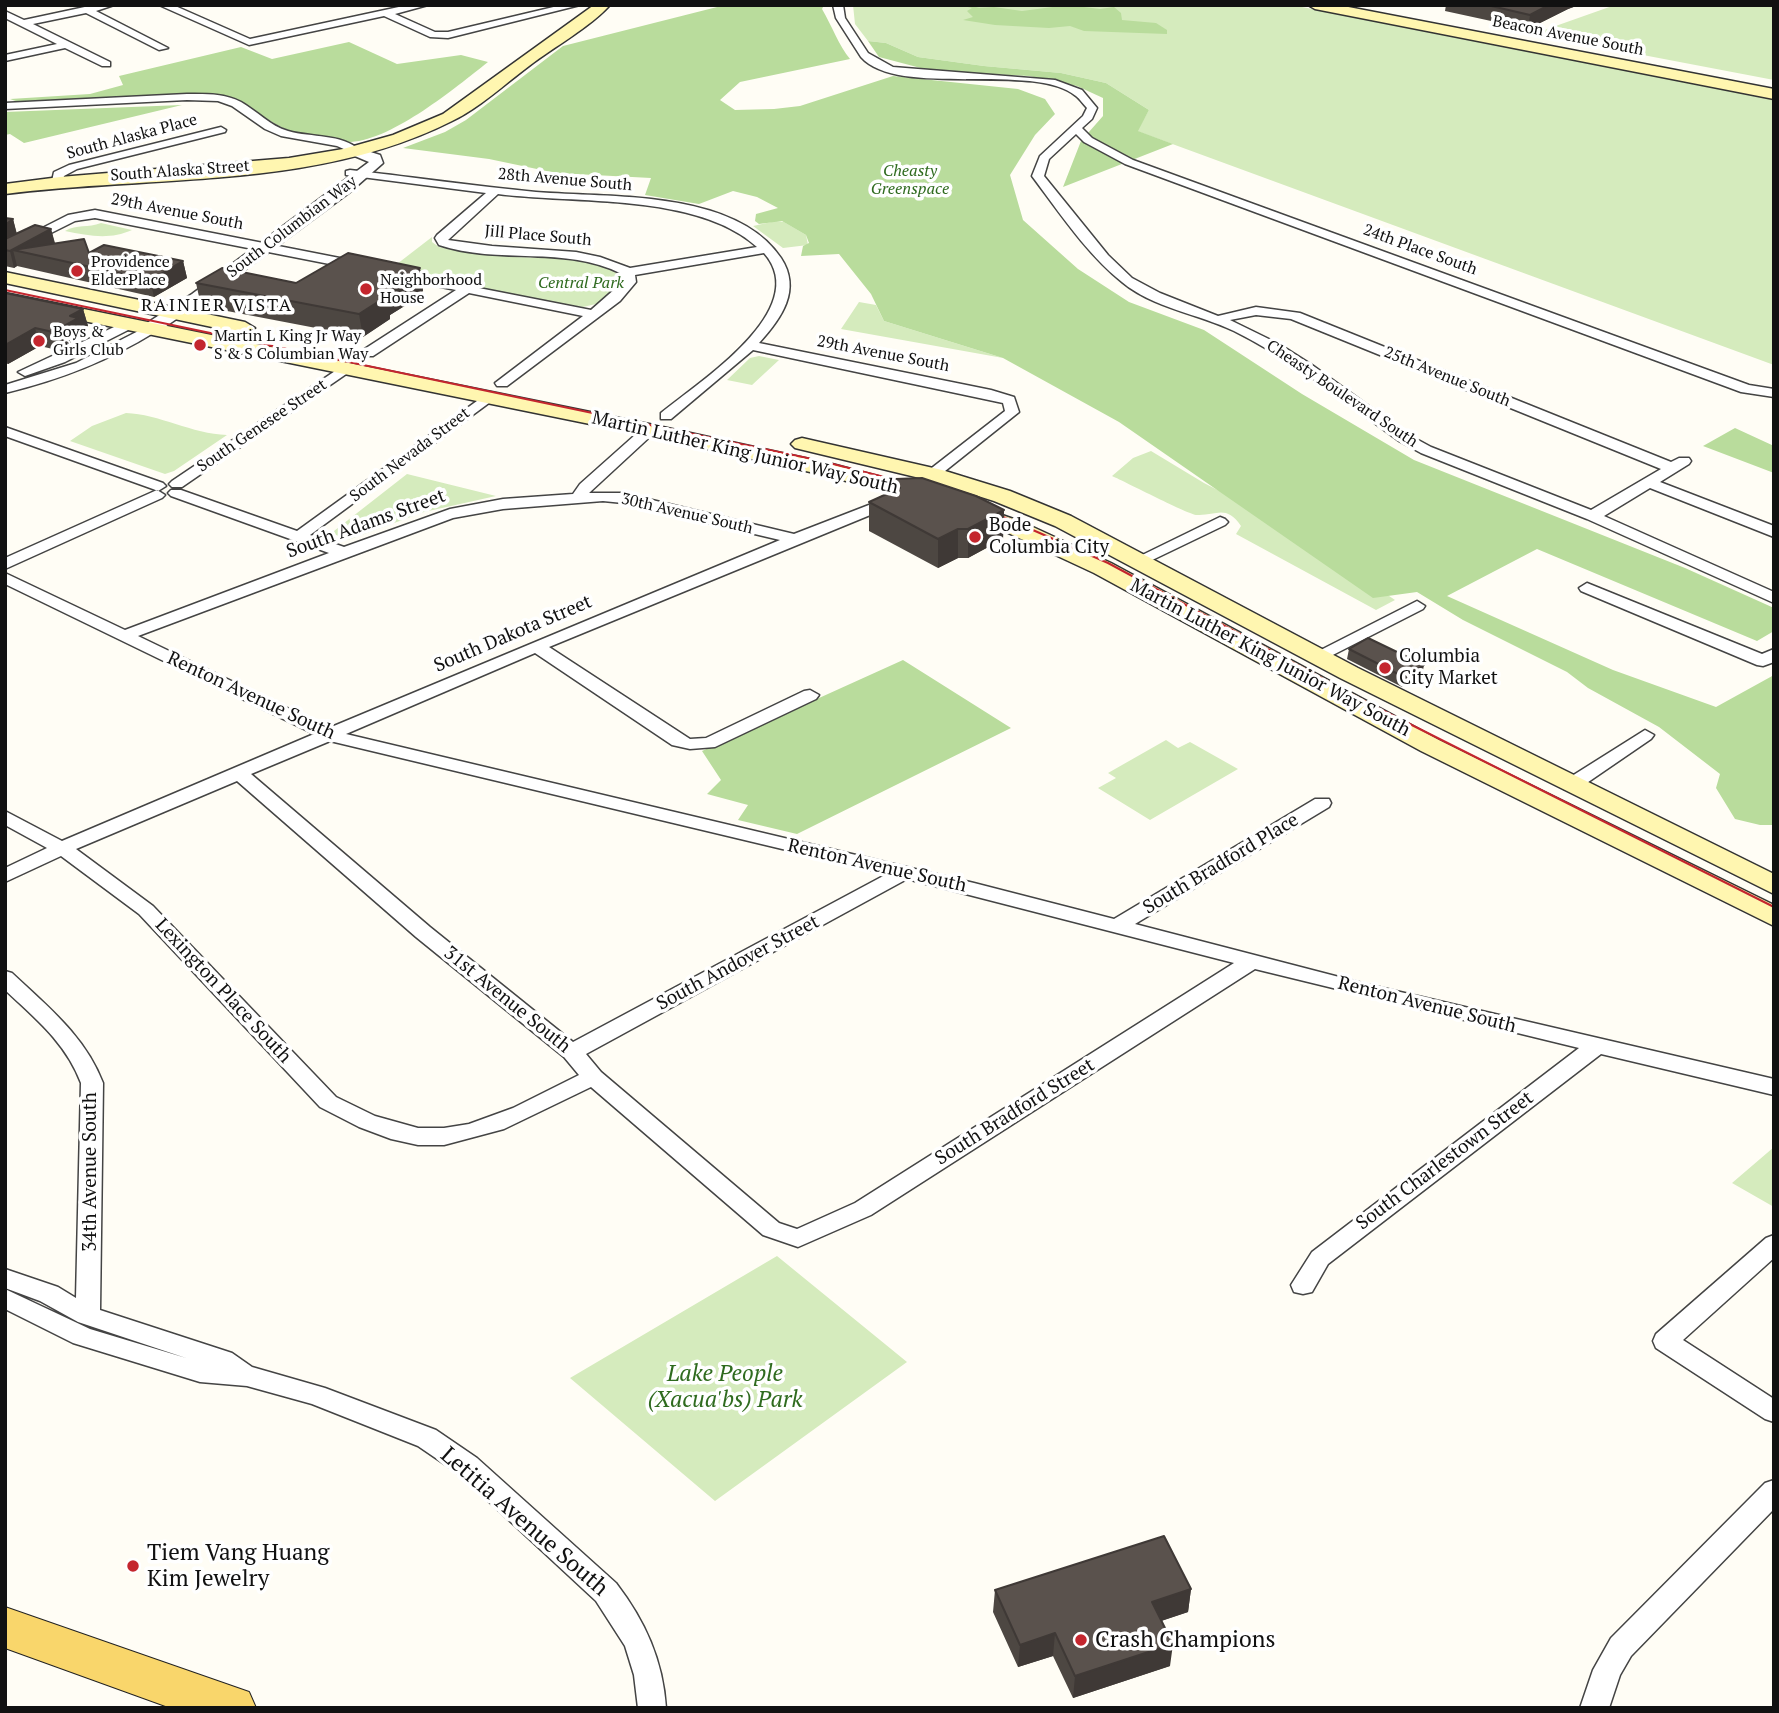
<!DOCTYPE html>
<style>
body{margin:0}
#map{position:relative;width:1779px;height:1713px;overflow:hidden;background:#fffdf5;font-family:"PT Serif",serif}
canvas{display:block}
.frame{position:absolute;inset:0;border:7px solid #111;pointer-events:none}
</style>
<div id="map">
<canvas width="1779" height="1713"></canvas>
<div class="frame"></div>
</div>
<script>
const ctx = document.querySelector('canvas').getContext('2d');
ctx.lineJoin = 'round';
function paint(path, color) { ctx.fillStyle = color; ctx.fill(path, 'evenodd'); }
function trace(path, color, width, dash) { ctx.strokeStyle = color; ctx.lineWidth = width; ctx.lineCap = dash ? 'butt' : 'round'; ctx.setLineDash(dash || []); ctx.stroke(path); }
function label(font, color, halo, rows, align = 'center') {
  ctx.font = font + ' "PT Serif",serif'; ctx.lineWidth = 7; ctx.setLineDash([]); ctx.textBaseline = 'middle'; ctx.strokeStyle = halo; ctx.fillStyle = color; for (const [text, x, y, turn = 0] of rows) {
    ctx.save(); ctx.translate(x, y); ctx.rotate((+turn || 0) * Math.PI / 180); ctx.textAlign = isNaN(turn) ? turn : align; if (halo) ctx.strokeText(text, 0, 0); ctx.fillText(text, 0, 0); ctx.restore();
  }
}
const green = new Path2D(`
 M853 5H1292L1774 100V365L1137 131 1149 110 1106 83 1061 73 984 66 918 57 886 43 868 41 855 24Z
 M1615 5H1774V80L1533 34Z
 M776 221 784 222 806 235 808 245 783 248 753 226Z
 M101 223 132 230C110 240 89 236 65 231 77 224 88 228 101 223Z
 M432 237V242L439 247C465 250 490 255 516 257 542 259 613 251 622 283L600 303 583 307C523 297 452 289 397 264Z
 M859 302 876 305 884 321 1003 358 841 329Z
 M759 356 779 360 752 385 727 380 750 358Z
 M126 413C159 414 192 434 227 435L174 471 165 474 70 441 92 426Z
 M1151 451 1204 483 1280 522 1395 600 1376 610 1236 534 1241 526C1226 504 1216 516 1197 515 1189 515 1126 482 1112 476L1133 458Z
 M407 474 496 496 424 512 348 540 334 534V531Z
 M1166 740 1178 748 1190 742 1238 769 1150 820 1098 788 1116 778 1108 773Z
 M1774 1147V1207L1732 1183Z
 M777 1256 907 1362 715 1501 570 1378Z`);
const forest = new Path2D(`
 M725 5H824L822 9C832 26 839 46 850 59L740 82 720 100 735 110 774 109 800 106 893 76 1018 89 1045 99 1055 114 1035 135 1010 175 1023 220 1078 269 1129 302 1204 330 1302 394 1414 460 1685 568 1774 608V631L1757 641 1537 549 1447 596 1613 670 1716 707 1774 675V825H1760L1735 819 1716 788 1720 774 1659 727 1588 688 1567 672 1463 620 1417 592 1373 598 1119 422 1003 358 884 321 871 294 839 254 801 256 803 246 809 243 806 235 782 221 759 224 755 221 756 214 778 208 757 197 733 191 699 204 645 195 651 178 556 173 489 159 403 148 445 132 466 120 563 46Z
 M959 5H985L976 8 994 7 1022 11 1068 5 1100 9 1114 7 1121 13 1122 20 1156 23 1167 30V34L1084 31 1070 26 1049 28 995 25 963 20 973 17 967 11 972 8Z
 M868 41 886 43 918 57 984 66 1061 73 1106 83 1149 110 1138 131 1173 144 1063 187 1081 141 1103 116V98L1077 86 1029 76 932 71 879 57Z
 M349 42 397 64 461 55 488 62C455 88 394 139 351 142 337 143 305 136 293 132 269 124 251 105 227 97L24 104 10 99 90 94 123 85 119 76 241 47 272 59Z
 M182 105 24 143 10 134 5 135V112Z
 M1735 428 1774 446V473L1703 446Z
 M903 660 1011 728 797 834 738 820 748 805 707 794 721 780 702 751Z`);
const minor = new Path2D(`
 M94 5H114L96 11 168 48 159 50 86 13 33 24 110 62V66H102L65 48 5 61V55L57 44 5 18V11L24 20Z
 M159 5H173L250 39 408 5H428L395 14 435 32H448L562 5H580L448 38 430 37 384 16 249 45Z
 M833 5H843L845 18 868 53 893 67 1055 80 1082 90 1097 108 1092 119 1082 128 1092 138 1133 160 1749 385 1774 389V397L1741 392 1125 164 1084 142 1076 134 1049 159 1044 176 1108 255 1132 278 1160 293 1218 316 1256 307 1300 313 1671 462 1679 458H1689L1691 461 1689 464 1660 482 1774 526V537L1650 488 1604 516 1774 592V603L1587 519 1421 453 1399 441C1345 402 1294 361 1234 331 1199 314 1153 308 1122 282 1087 254 1059 212 1032 176L1040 156 1083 116 1087 108C1083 104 1080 99 1076 96 1034 61 898 99 861 57L836 18ZM1256 315 1291 319 1661 469 1591 510 1431 447 1409 435 1312 365 1279 344 1230 320Z
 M187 94C205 94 224 93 241 102 257 111 270 126 288 131 312 138 341 133 361 151L355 154 337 146 281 136 265 129 232 106 218 101 187 100 5 109V103Z
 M221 127 226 130 225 132 77 169 64 176 62 183 52 181 54 172 69 165Z
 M350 170C412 177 474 186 536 192 609 198 735 189 781 258 802 290 781 319 759 343L991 390 1014 397 1019 412 925 487H915L912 484 915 481 1005 411 1003 403 753 350 671 419H661V413C699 382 814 309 764 253L635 275 636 282 620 301 507 386H497L495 383 583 316 469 293 373 356H363V350L456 290 392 277V271L591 310 624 281 622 274C565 245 498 265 439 245L435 238 437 235 486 193 346 175V171ZM498 194C575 204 698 193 757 247L630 268 600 257 576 252 492 246 448 240Z
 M95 210 360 262 366 266 360 270 95 218 75 221 5 256V247L68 215Z
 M129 320 134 321V327L65 362 25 376 18 372Z
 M150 325 157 329 155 332C108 361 59 380 5 393V385L76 363Z
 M347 363 352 364V370L182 487H172L169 484 172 481Z
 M488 393 493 394V400L310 535 344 547 450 509 503 499 573 494 580 484 644 427 649 426 656 430 654 433 589 493H623L794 534 887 498 892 496 900 501 897 504 549 647 690 739 706 738 804 691 810 690 819 695 816 699 715 747 690 749 672 745 535 653 346 734 974 883 1114 919 1315 799H1329L1331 803 1329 807 1135 924 1366 984 1774 1079V1095L1601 1054 1328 1264 1312 1292 1303 1294 1294 1292 1291 1285 1312 1252 1579 1048 1255 969 871 1215 798 1247 763 1235 591 1087 504 1129 444 1145H418L391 1139 359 1127 320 1107 139 914 61 856 5 882V868L47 848 5 825V811L62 841 314 734 5 584V573L125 630 329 553 171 496 168 493 171 490H181L297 531ZM603 501 623 503 780 540 329 728 138 636 453 518 503 509ZM330 741 887 874 573 1042 430 927 251 774ZM237 781 416 937 564 1057 579 1075 513 1108 469 1124 444 1128H418L375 1116 336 1097 153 906 76 849ZM907 879 1234 963 855 1203 797 1229 779 1223 601 1072 586 1054Z
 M5 427 163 483 166 486 158 491 153 489 5 436Z
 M157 490 165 495 162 498 5 569V558Z
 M1220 517 1225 519 1228 522 1225 525 1146 563 1140 565 1132 560Z
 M1587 583 1762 654 1774 649V662L1763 666 1757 665 1581 591 1579 588Z
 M1417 601 1425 606 1423 609 1323 660 1317 661 1309 656Z
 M1645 730 1654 735 1651 739 1578 789H1564L1562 785 1564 781Z
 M5 971 12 973C48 1007 85 1036 103 1083L100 1310 232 1353 252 1367 325 1388 436 1430 477 1458 616 1583C645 1621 663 1660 666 1708H638L634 1675 625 1646 596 1601 459 1474 418 1446 312 1404 247 1386 200 1382 73 1343 5 1309V1289L90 1329 186 1358 78 1322 40 1301 5 1288V1269L58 1287 76 1298 81 1083C66 1043 35 1018 5 990Z
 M1774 1235V1258L1683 1340 1774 1399V1422L1765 1419 1656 1348 1653 1341 1656 1334 1766 1238Z
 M1774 1480V1509L1631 1656 1620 1675 1609 1708H1580L1593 1670 1611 1638 1765 1483Z`);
const tertiary = new Path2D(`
 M355 147 380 155 383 163 350 192 204 300 156 333H144L142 329 144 325 192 294 369 162 350 154V148Z`);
const secondary = new Path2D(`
 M594 5H610C590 27 554 47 529 66 505 84 479 108 452 121 316 190 152 175 5 194V184L60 177 289 158 343 149 393 135 443 114Z
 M1308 5H1338L1774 89V99L1315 9Z
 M5 272 245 322 255 328 245 334 5 283Z
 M5 293 649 424 832 464 930 490 933 495 930 500 922 502 828 476 649 436 5 305Z
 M802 438 942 470 1010 491 1071 516 1358 668 1774 874V894L1340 678 1055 526 994 501 928 480 795 448 791 444 795 440Z
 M968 503 1022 522 1111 563 1439 740 1774 905V926L1421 751 1094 573 1006 532 960 515 957 510 960 505Z`);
const primary = new Path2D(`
 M5 1607 249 1692 256 1708H171L5 1648Z`);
const tram = new Path2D(`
 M5 290 817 460 912 484
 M985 509 1108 563 1362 700 1774 907`);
const wall = new Path2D(`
 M1446 5H1579L1568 9 1528 29 1445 11Z
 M5 218 13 219 17 234 51 229 55 243 89 253 183 261 187 278 154 297 17 266 14 268 5 266Z
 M420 268 423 291 419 294V297L390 315V319L363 337 201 306 196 283H296Z
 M5 293 83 309 88 326 81 330 83 336 57 350 40 346 8 364 5 363Z
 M887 483 1004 510 1003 539 968 558H958L938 568 869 531V502L887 493Z
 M1349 649 1422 675 1402 687 1347 659Z
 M1191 1589 1188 1612 1161 1621 1170 1666 1073 1698 1053 1656 1018 1667 993 1612 995 1590Z`);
const shadedWall = new Path2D(`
 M1549 5H1579L1568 9 1528 29 1530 15Z
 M13 219 17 236 5 245V225Z
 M51 229 55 245 13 250 17 266 14 268 10 251Z
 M183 261 187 278 154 297 150 280Z
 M420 268 423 291 419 294V297L390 315V319L363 337 359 314 382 295Z
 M83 309 88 326 81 330 83 336 57 350 53 332 70 316Z
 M35 328 40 346 8 364 5 352V345Z
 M1004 510 1003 539 968 558V529Z
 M958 529V558L938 568V539Z
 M1424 665 1422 675 1402 687 1404 677Z
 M1191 1589 1188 1612 1149 1625 1152 1602Z
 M1055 1633 1053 1656 1018 1667 1020 1645Z
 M1173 1644 1170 1666 1073 1698 1075 1676Z`);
const building = new Path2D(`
 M1487 5H1549L1530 15Z
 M5 218 13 219 5 225Z
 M35 225 51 229 10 251 5 250V239Z
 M84 239 89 253 104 245 183 261 150 280 13 250Z
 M348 253 420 268 412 273 416 274 382 295 387 296 359 314 196 283 222 268 296 283Z
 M5 293 83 309 70 316 78 318 53 332 35 328 5 345Z
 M922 478 976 496 1004 510 968 529H958L938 539 869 502 900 488 887 483 896 479Z
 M1368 638 1424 665 1404 677 1349 649Z
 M1164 1536 1191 1589 1152 1602 1173 1644 1075 1676 1055 1633 1020 1645 995 1590Z`);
const markers = [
 [77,271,7,"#c4262e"],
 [366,289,7,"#c4262e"],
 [39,341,7,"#c4262e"],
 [200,345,7,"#c4262e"],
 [975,537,7,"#c4262e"],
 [1385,668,7,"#c4262e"],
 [133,1566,7,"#c4262e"],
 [1081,1640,7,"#c4262e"]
];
const farStreetnames = [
 ["Beacon Avenue South",1568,36,11],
 ["South Alaska Place",132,137,-15],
 ["South Alaska Street",180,171,-4],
 ["28th Avenue South",565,180,5],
 ["29th Avenue South",177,212,11],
 ["South Columbian Way",292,227,-37],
 ["Jill Place South",538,236,5],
 ["24th Place South",1420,250,20],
 ["29th Avenue South",883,354,11],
 ["25th Avenue South",1447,377,22],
 ["Cheasty Boulevard South",1342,394,34],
 ["South Genesee Street",262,426,-34],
 ["South Nevada Street",410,455,-37],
 ["30th Avenue South",687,514,13]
];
const farParknames = [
 ["Cheasty",910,171],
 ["Greenspace",910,189],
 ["Central Park",581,283]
];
const farPoinames = [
 ["Providence",91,262],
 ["ElderPlace",91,280],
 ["Neighborhood",380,280],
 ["House",380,298],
 ["Boys &",53,332],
 ["Girls Club",53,350],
 ["Martin L King Jr Way",214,336],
 ["S & S Columbian Way",214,354]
];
const farNeighbourhoodnames = [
 ["RAINIER VISTA",217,306]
];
const streetNames = [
 ["Martin Luther King Junior Way South",745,453,13],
 ["South Adams Street",366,524,-20],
 ["South Dakota Street",513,634,-23],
 ["Martin Luther King Junior Way South",1270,658,28],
 ["Renton Avenue South",251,696,25],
 ["South Bradford Place",1221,864,-31],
 ["Renton Avenue South",877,866,13],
 ["South Andover Street",738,963,-28],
 ["Lexington Place South",223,991,47],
 ["31st Avenue South",507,1000,39],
 ["Renton Avenue South",1427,1005,14],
 ["South Bradford Street",1015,1112,-32],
 ["South Charlestown Street",1445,1161,-37],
 ["34th Avenue South",91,1172,-90]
];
const poiNames = [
 ["Bode",989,526],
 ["Columbia City",989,548],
 ["Columbia",1399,657],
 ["City Market",1399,679]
];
const nearParknames = [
 ["Lake People",725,1374],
 ["(Xacua'bs) Park",725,1400]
];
const nearStreetnames = [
 ["Letitia Avenue South",524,1522,41]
];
const nearPoinames = [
 ["Tiem Vang Huang",147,1553],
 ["Kim Jewelry",147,1579],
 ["Crash Champions",1095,1640]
];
paint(green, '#d5ebbd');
paint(forest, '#b9dc9c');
trace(minor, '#444', 3);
trace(tertiary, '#444', 3);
trace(secondary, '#333', 3);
trace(primary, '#222', 2);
paint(minor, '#fff');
paint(tertiary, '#fff');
paint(secondary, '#fff6b0');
paint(primary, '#f9d66b');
trace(tram, '#c4262e', 2);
paint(wall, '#4d4742');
paint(shadedWall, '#3f3936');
paint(building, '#5a524d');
trace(building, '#3f3936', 2);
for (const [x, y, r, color] of markers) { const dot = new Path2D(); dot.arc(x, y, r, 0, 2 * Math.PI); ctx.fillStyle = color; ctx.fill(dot); trace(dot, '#fff', 2.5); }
label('16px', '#111', '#fff', farStreetnames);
label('italic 16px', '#2f6b1f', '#fff', farParknames);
label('16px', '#111', '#fff', farPoinames, 'left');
ctx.letterSpacing = '2px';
label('18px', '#111', '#fff', farNeighbourhoodnames);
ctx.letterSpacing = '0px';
label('19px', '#111', '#fff', streetNames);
label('19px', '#111', '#fff', poiNames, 'left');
label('italic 23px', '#2f6b1f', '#fff', nearParknames);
label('23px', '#111', '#fff', nearStreetnames);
label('23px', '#111', '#fff', nearPoinames, 'left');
</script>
